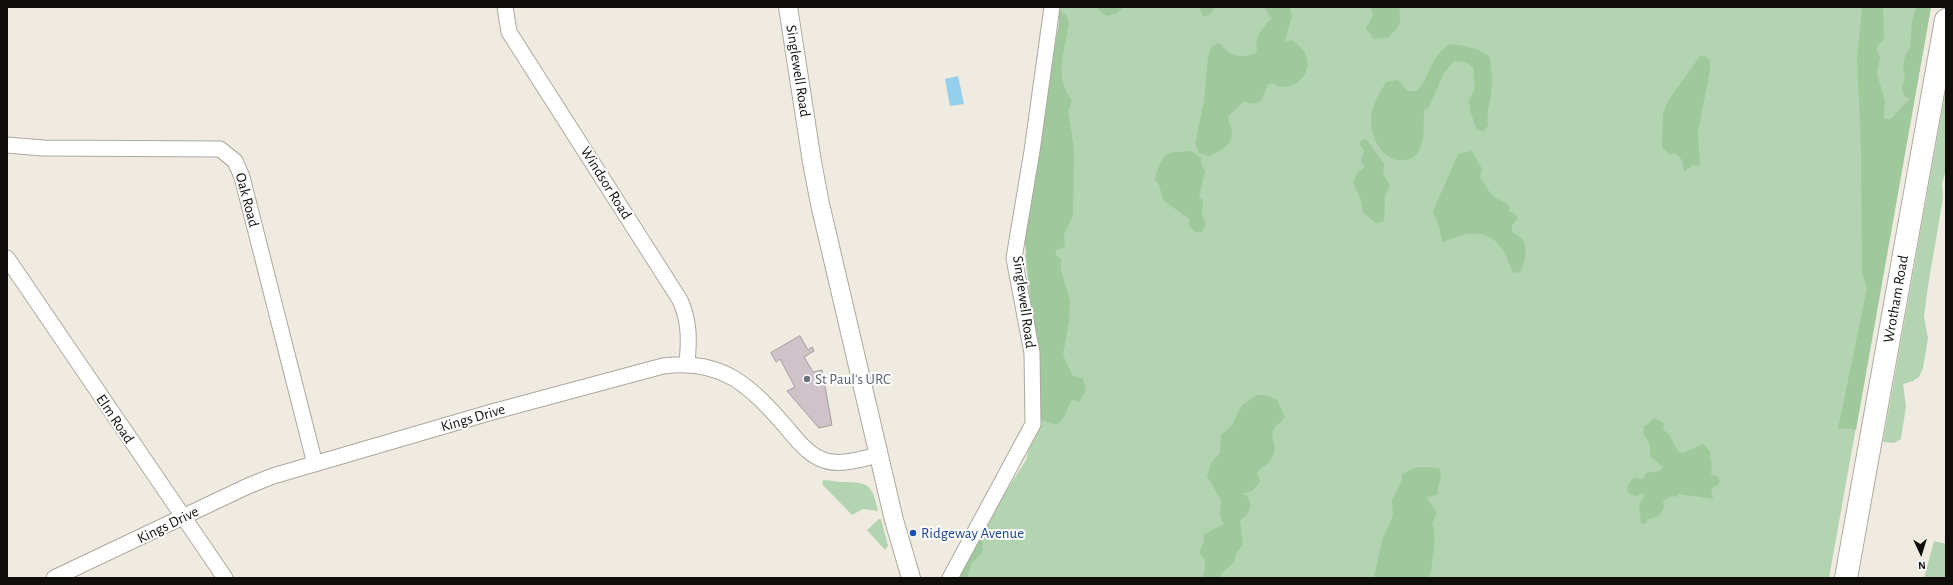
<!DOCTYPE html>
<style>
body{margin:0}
#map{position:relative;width:1953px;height:585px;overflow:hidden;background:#efebe0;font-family:"Alegreya Sans",sans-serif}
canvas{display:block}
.frame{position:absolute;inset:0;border:8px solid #0f0e0a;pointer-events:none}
.north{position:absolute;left:1901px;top:533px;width:40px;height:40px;-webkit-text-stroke:3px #fff;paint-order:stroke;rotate:176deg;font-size:11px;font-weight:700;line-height:16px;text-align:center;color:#0f0e0a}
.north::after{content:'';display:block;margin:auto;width:14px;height:18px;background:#0f0e0a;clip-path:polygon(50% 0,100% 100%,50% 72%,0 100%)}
</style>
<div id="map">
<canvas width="1953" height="585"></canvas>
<div class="frame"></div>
<div class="north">N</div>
</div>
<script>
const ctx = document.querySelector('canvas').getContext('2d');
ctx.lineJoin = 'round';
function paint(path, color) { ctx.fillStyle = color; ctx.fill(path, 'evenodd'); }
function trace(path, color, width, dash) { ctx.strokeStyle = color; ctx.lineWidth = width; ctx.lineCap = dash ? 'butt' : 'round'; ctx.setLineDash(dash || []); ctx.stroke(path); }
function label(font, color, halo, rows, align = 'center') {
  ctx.font = font + ' "Alegreya Sans",sans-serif'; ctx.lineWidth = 4; ctx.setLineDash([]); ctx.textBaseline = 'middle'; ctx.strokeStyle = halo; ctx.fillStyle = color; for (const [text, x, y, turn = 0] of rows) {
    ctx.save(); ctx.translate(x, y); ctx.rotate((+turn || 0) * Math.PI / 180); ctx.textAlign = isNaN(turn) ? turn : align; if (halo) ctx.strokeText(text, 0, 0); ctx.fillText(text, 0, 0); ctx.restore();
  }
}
const green = new Path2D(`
 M1059 7H1931L1829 578H960L977 537 1026 460 1037 417 1036 350 1025 257 1059 23Z
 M1946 89V169L1942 184 1943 198 1928 286 1924 317 1928 338 1923 368 1919 377 1913 381 1903 384 1906 406 1901 439 1894 443 1883 442Z
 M823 480C830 480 836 482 842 482 870 482 872 485 878 511L863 509 852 515 822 484Z
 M879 519H881L888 546 885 550 867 530Z
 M1934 541 1946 544V578H1924Z`);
const forest = new Path2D(`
 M1096 7H1123L1117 13 1106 16Z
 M1199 7H1216L1209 15 1203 16Z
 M1264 7H1290L1292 17 1285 40 1286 42 1291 40C1328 61 1295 99 1273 83L1268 84C1264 97 1260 109 1244 101L1228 116C1228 121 1230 123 1231 128 1236 144 1220 151 1209 156L1199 153 1195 144 1204 101 1208 56 1212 46 1218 43C1223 44 1222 46 1225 49 1234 58 1245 57 1256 53L1257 49C1254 37 1262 31 1267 22L1272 19Z
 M1371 7H1401L1399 13C1403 24 1396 29 1389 37L1374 39 1366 29 1373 15Z
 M1862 7H1883L1884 40 1879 44 1876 50 1880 57 1877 74 1885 101 1884 119H1890C1898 113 1902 105 1910 99L1904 96 1902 88 1905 78 1903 68 1905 56 1910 48 1912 23 1916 7H1931L1856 430 1845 428 1838 429 1867 288 1862 273 1861 147 1857 59Z
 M1059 10 1067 16 1069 23C1065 50 1053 77 1072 101L1068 111 1074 149 1073 215 1064 234 1065 247 1057 250 1055 255 1061 259V270L1070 301 1069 322 1063 355 1072 375 1083 379 1086 390 1079 402 1072 400C1061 419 1064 433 1037 417L1036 350 1023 224 1059 23Z
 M1450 44C1466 45 1477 48 1489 56 1494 75 1492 92 1488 110 1487 115 1488 121 1488 126L1483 131 1477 130 1470 111 1469 100 1475 89 1473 67 1465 62 1454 61 1444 73 1429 107 1424 110C1423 123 1426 141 1418 152 1415 157 1411 159 1406 160 1384 164 1370 139 1371 119 1371 106 1380 93 1386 82L1398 80 1408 91H1417C1432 74 1429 58 1450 44Z
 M1700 56H1705L1710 61V70L1698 132 1700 166 1693 165 1684 172 1682 160 1675 153 1670 155 1662 147 1663 113 1668 101Z
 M1363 139 1367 140 1384 164 1383 174 1390 185 1385 196 1384 221 1375 223 1362 211V203L1353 182 1358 172 1365 167 1361 162 1364 150 1359 144Z
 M1185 151 1193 152 1201 158V164L1205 171 1199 198 1203 200 1202 215 1206 224 1202 232H1195L1189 225V219L1163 200 1159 184 1155 180C1157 170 1161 155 1173 152 1178 151 1180 153 1185 151Z
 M1472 151 1482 169 1480 178C1486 184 1487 190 1492 195 1497 200 1504 201 1509 206V212H1513L1518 218 1512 226V232C1515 234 1520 237 1523 240 1528 248 1525 266 1519 273L1513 272C1508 263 1506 251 1498 244 1483 227 1460 234 1442 243L1439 226 1433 211 1458 154Z
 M1257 395H1265L1277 400 1285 417C1282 421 1277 425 1274 429 1269 437 1277 445 1274 453 1272 462 1263 466 1257 472L1260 482 1251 492 1242 493 1248 497 1251 505 1247 515 1240 520 1243 545 1236 553 1234 562 1221 574 1222 578H1201L1205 571V559L1199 553 1204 542 1203 535 1224 524 1220 516 1221 500 1207 476 1211 463 1220 453 1221 435 1232 425 1242 405Z
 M1654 418 1661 421 1664 424 1663 429 1670 436 1678 452 1683 453 1703 444 1710 451C1710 461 1713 461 1711 474L1718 477 1720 481 1718 485 1713 487 1711 490 1713 499 1679 494 1676 497 1672 496 1663 501 1664 507 1659 516 1648 519 1646 523 1641 524 1639 504 1645 496 1643 493 1637 496 1631 495 1627 490 1629 483 1634 478 1643 479 1646 473 1660 471 1663 467 1651 457 1649 442 1643 434 1644 426 1647 425Z
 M1418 467 1439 468 1441 474 1437 495 1426 497 1437 513 1432 523C1438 535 1432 564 1430 578H1374L1382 540 1393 516 1392 500 1402 480V475L1408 471Z
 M977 537 983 542 982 553 971 564 967 578H960L963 561Z`);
const water = new Path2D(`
 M958 76 964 104 950 106 945 79Z`);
const building = new Path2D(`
 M800 336 808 350 812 347 814 351 804 357 813 372 822 370 832 425 819 428 787 391 795 387 780 359 776 362 771 353Z`);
const minor = new Path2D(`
 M505 7 509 32 680 300C690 322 689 341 687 364
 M7 145 43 148 220 149 235 161 242 177 315 464
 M7 258 225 578
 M54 578 248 486 273 476 492 412 663 366C723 358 750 386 787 428 796 439 808 454 821 459 838 467 861 459 878 455
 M950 578 1033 424 1032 353 1014 258 1032 151 1052 7`);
const tertiary = new Path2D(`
 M788 7 812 162 820 204 894 520 911 578`);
const primary = new Path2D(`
 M1846 578 1946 20`);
const markers = [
 [807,379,4,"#6b7280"],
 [913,533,4,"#1a4fb4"]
];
const streetNames = [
 ["Singlewell Road",798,71,81],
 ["Windsor Road",606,183,58],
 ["Oak Road",247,200,75],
 ["Wrotham Road",1896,299,-80],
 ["Singlewell Road",1024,302,82],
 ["Kings Drive",473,418,-16],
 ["Elm Road",115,419,56],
 ["Kings Drive",168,525,-26]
];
const worshipNames = [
 ["St Paul's URC",815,379]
];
const transitNames = [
 ["Ridgeway Avenue",921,533]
];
paint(green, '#b2d4b0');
paint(forest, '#9fc89c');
paint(water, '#94cfee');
paint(building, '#cfc3c9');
trace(building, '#a59a9f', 1);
trace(minor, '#aca89e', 17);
trace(tertiary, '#aca89e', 20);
trace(primary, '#aca89e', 24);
trace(minor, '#fff', 15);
trace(tertiary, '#fff', 18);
trace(primary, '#fff', 22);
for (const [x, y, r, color] of markers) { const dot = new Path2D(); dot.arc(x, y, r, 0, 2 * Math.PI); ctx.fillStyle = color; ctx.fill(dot); trace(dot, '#fff', 1.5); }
label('15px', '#0f0e0a', '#fff', streetNames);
label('15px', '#5b616d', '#fff', worshipNames, 'left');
label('15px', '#164399', '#fff', transitNames, 'left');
</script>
